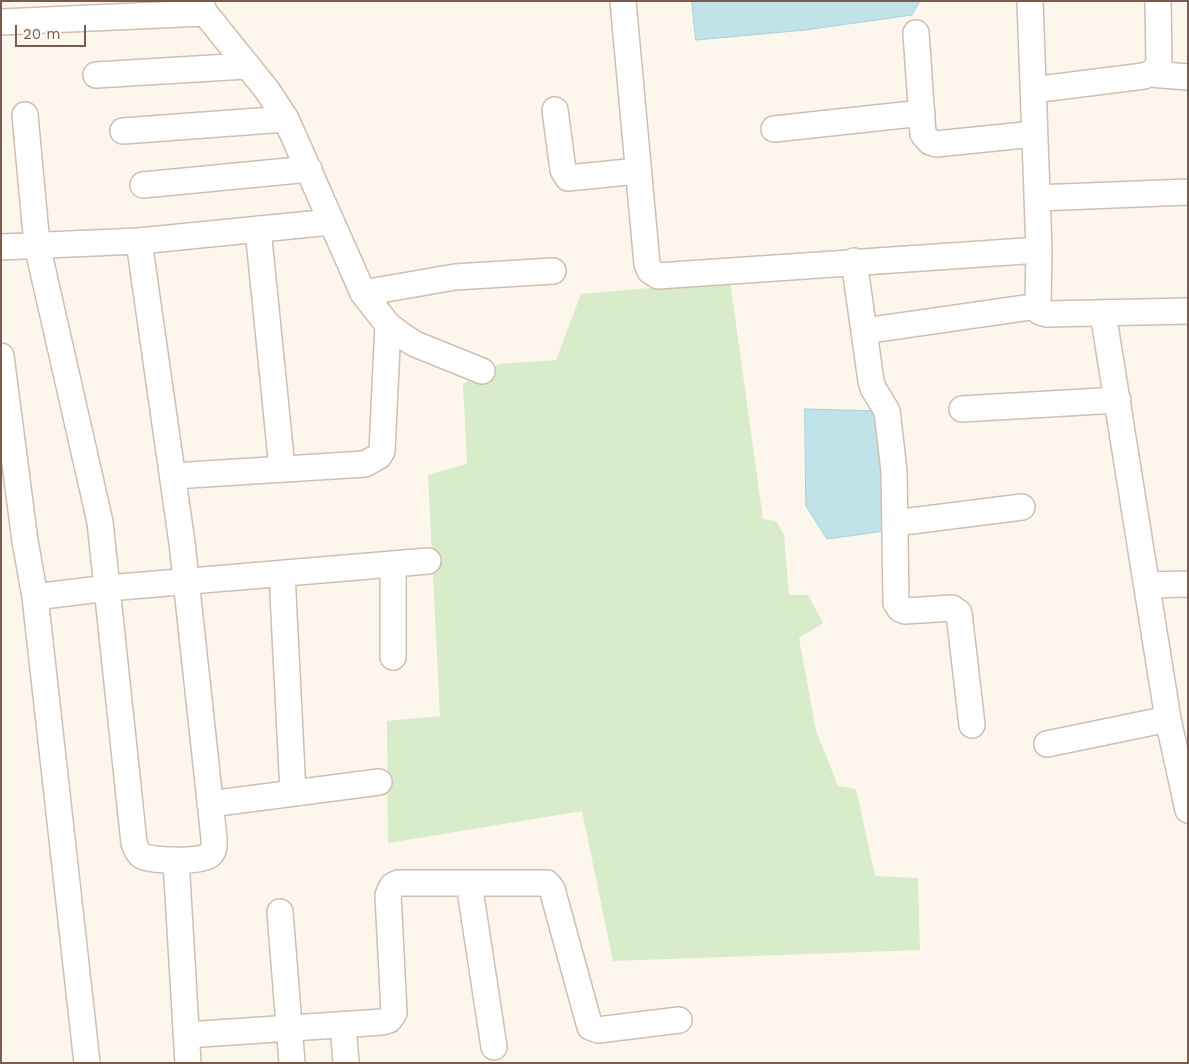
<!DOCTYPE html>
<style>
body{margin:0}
#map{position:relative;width:1189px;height:1064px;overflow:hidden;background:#fdf6ec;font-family:"Work Sans",sans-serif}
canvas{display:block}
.frame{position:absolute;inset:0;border:2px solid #7a5c4d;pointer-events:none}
.scale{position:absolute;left:15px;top:25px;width:71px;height:22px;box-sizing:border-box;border:2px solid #7a5c4d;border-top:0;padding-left:6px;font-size:15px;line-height:18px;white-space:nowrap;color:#7a5c4d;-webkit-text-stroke:4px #fffaf3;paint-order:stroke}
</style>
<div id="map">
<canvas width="1189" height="1064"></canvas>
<div class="frame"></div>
<div class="scale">20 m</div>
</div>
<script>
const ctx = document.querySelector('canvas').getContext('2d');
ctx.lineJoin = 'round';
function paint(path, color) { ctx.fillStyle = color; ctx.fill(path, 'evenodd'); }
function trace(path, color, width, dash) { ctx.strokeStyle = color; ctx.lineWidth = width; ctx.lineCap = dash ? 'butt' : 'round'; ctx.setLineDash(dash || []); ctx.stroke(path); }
const green = new Path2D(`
 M730 281 763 519 776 521 784 535 789 595H808L823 623 799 638 816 731 838 786 856 789 875 876 918 878 920 950 613 961 582 811 388 843 387 721 440 716 428 475 467 464 463 384 499 364 556 360 581 294Z`);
const water = new Path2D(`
 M692 1H920L912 15 805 30 696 40Z
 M805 409 883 411 885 531 827 539 806 506Z`);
const street = new Path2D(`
 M200 1 205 13 267 90 286 119 363 293 388 325 401 335 415 344 482 371
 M623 1 647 264 650 271 658 276 1039 250
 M1030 1 1039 250 1038 306 1040 312 1047 314 1188 311
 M1 22 205 13
 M916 33 923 134 930 142 936 144 1034 134
 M1149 74 1188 77
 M96 75 246 66
 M1033 90 1144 76 1153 72 1159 63 1158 1
 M555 110 563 170 568 178 638 171
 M25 115 37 245 100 522 134 843C136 848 137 853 142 856 153 861 204 863 211 854 215 849 214 844 214 838L182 543 139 241
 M774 129 922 113
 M123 131 286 119
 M143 185 309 169
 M1037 198 1188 192
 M258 229 282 468
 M1 247 139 241 331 222
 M854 261 871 381 873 388 887 411 894 471 896 603 900 609 905 611 952 608 959 613 972 725
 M363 293 455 277 553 271
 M1103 313 1168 719 1188 810
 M864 331 1038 306
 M1 356 25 541 35 597 87 1063
 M962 409 1118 400
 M173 476 365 464 379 456 382 451 388 325
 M895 523 1022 507
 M282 574 293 793
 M1147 585 1188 584
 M35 597 108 588 428 561
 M393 657V564
 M1047 744 1168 719
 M210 804 379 782
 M176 860 188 1063
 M469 883 494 1047
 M280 912 292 1063
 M343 1025 346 1063
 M186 1035 382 1022 389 1020 394 1013 388 895 392 886 398 883H547L552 889 590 1027 598 1030 679 1020`);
paint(green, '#d8ecc9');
paint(water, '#bfe3e8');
trace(water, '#a5d3da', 1);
trace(street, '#d1beb0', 28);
trace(street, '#fff', 25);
</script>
